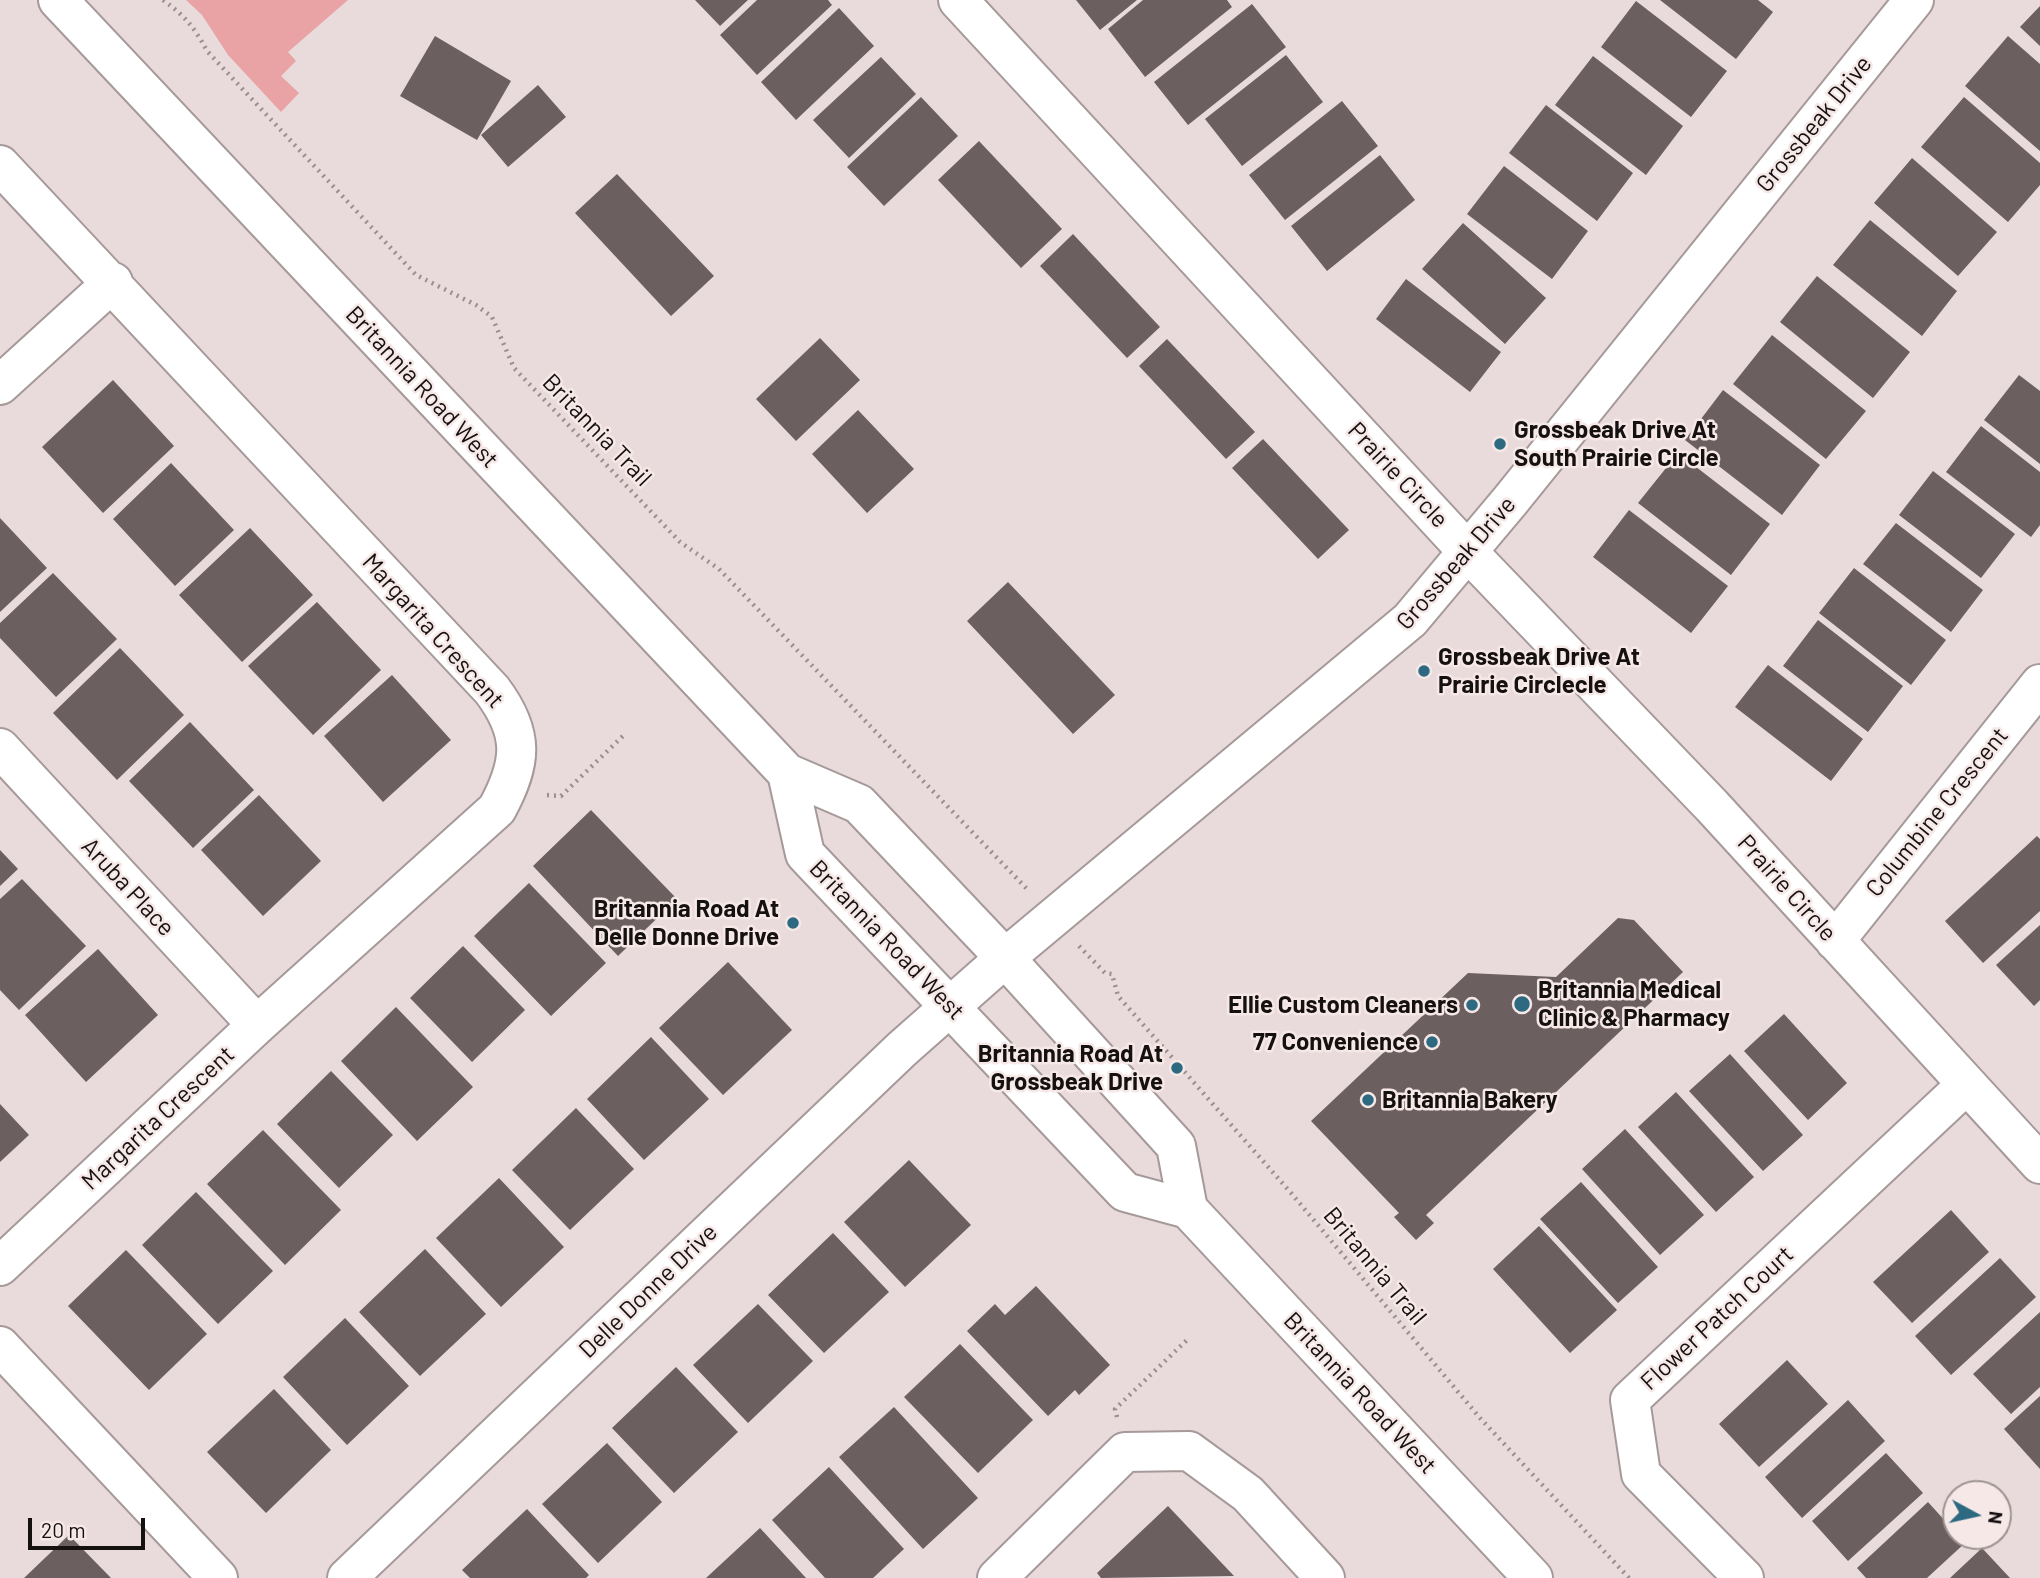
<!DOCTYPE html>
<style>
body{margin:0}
#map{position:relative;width:2040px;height:1578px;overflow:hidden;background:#e9dbdb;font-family:Barlow,sans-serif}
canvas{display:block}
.north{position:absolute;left:1942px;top:1480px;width:70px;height:70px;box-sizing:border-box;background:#f7e8e8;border:2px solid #9d9292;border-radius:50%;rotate:98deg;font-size:19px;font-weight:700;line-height:28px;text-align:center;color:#161111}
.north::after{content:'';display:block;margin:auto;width:24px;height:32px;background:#2d6981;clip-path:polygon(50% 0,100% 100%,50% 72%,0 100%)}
.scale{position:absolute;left:28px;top:1518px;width:117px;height:32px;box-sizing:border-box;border:4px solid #161111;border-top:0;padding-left:9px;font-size:21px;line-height:24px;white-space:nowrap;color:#161111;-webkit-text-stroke:5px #f7e8e8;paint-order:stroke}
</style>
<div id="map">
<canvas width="2040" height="1578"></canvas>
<div class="north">N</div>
<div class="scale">20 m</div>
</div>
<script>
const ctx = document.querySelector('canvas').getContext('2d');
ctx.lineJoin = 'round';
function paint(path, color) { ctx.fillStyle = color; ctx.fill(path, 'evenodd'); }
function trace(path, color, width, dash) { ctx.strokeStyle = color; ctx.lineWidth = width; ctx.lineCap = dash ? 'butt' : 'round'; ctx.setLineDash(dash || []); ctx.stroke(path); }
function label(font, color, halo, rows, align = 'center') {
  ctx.font = font + ' Barlow,sans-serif'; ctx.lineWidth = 5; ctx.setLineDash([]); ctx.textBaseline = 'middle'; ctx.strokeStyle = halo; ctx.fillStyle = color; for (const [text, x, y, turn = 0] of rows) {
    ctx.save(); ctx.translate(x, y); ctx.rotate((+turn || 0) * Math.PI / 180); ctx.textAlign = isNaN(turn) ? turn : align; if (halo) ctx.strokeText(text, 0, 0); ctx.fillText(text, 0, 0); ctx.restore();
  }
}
const green = new Path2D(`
 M186 0H348L288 52 296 61 281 76 299 93 281 112 228 55 202 15Z`);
const building = new Path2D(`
 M695 0H748L720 26Z
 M757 0H828L832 5 757 75 720 35Z
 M1076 0H1137L1100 30Z
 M1143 0H1227L1232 7 1145 77 1108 29Z
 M1660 0H1758L1773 12 1736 59Z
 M1636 1 1727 71 1691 117 1601 47Z
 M1252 4 1286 47 1188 125 1154 82Z
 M2040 6V46L2020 27Z
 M839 8 874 46 796 120 761 82Z
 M435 36 511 81 477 140 400 96Z
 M2008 36 2040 64V151L1965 86Z
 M1286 55 1323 102 1242 166 1205 119Z
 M1593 56 1683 126 1646 175 1555 105Z
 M881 57 916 94 849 158 813 120Z
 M538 85 566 117 508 167 481 135Z
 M921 97 958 136 884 206 847 167Z
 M1964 97 2040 163V185L2008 222 1921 147Z
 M1342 101 1378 146 1285 220 1249 175Z
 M1546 105 1633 173 1597 221 1509 153Z
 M979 141 1062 229 1021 268 938 180Z
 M1380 155 1415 200 1327 271 1291 226Z
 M1912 158 1997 232 1958 276 1874 203Z
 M1504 166 1588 231 1552 279 1467 214Z
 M617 174 714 276 671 316 575 213Z
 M1870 220 1957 291 1922 336 1833 265Z
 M1463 223 1546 298 1505 344 1422 269Z
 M1073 234 1160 327 1127 358 1040 266Z
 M1817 276 1910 352 1873 398 1780 322Z
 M1406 279 1501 352 1470 392 1376 319Z
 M1772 335 1866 411 1826 459 1733 384Z
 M820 338 860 380 796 441 756 399Z
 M1167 339 1255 432 1226 459 1139 366Z
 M2019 375 2040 391V464L1984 420Z
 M113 380 174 446 103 513 42 447Z
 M1723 390 1820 465 1782 515 1685 440Z
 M858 410 914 469 867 513 812 454Z
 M1981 426 2040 472V525L2031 537 1946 472Z
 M1263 439 1349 530 1318 559 1232 468Z
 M1678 453 1770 524 1731 575 1638 503Z
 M171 463 234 530 175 586 113 519Z
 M1933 471 2015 534 1981 578 1899 515Z
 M1629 510 1728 586 1691 633 1593 557Z
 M0 518 47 568 0 612Z
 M1896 523 1983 590 1951 632 1863 564Z
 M250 528 313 595 242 662 179 595Z
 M1854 568 1946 640 1911 685 1819 613Z
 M53 573 117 639 56 697 0 638V623Z
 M1008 582 1115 695 1073 734 967 621Z
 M317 602 381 670 313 735 248 666Z
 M1818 620 1903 686 1868 732 1783 666Z
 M120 648 184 715 117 780 53 713Z
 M1768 665 1863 739 1831 781 1735 707Z
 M392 675 451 740 383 802 324 736Z
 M190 722 254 790 193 848 129 781Z
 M259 795 321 861 263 916 201 850Z
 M591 810 677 899 618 956 533 866Z
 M2037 836 2040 839V911L1983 963 1945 921Z
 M0 850 18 869 0 886Z
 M22 879 86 946 19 1010 0 990V899Z
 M529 883 606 963 551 1016 474 936Z
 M1618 918 1634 920 1683 972 1426 1215 1434 1223 1416 1240 1394 1217 1399 1213 1311 1121 1468 973 1556 977Z
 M2040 925V1000L2034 1006 1996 965Z
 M463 946 525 1010 472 1062 410 998Z
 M98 949 158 1015 86 1082 25 1015Z
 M728 962 792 1030 723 1095 659 1028Z
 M396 1007 473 1087 417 1141 341 1061Z
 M1784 1014 1847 1083 1808 1120 1744 1051Z
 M651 1037 709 1099 644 1160 587 1099Z
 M1730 1054 1803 1135 1763 1171 1689 1091Z
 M331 1071 393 1135 339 1188 277 1124Z
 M1676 1092 1754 1177 1716 1212 1638 1127Z
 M0 1104 29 1135 0 1162Z
 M576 1108 634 1169 570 1230 512 1170Z
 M1625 1129 1704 1215 1660 1255 1582 1169Z
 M263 1130 341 1210 285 1265 207 1184Z
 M909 1160 971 1225 905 1287 844 1222Z
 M499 1178 564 1247 501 1307 436 1238Z
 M1581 1182 1658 1267 1618 1303 1540 1219Z
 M196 1192 273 1271 218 1324 142 1245Z
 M1951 1210 1989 1252 1912 1323 1873 1282Z
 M1539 1226 1617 1310 1570 1353 1493 1269Z
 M833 1233 889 1292 824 1353 768 1295Z
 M425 1249 486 1314 420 1376 359 1312Z
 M126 1250 207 1334 149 1390 68 1306Z
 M2000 1258 2036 1297 1951 1375 1915 1336Z
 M1036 1286 1110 1365 1079 1395 1075 1390 1048 1416 967 1331 995 1304 1005 1315Z
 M758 1304 813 1361 748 1423 693 1365Z
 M2040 1312V1387L2011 1414 1973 1374Z
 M345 1318 409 1386 347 1445 283 1377Z
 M960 1344 1033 1420 978 1473 904 1397Z
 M1787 1360 1828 1404 1759 1467 1719 1424Z
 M676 1367 738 1432 674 1493 612 1428Z
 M274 1389 331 1450 266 1513 207 1452Z
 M2040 1396V1469L2004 1429Z
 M1848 1400 1885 1441 1802 1518 1765 1477Z
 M894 1407 978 1498 923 1549 839 1457Z
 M607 1443 662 1502 598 1563 542 1504Z
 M1886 1453 1923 1493 1848 1561 1812 1521Z
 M829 1467 904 1549 873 1578H825L772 1520Z
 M1928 1502 1965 1543 1927 1578H1866L1857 1568Z
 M1168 1506 1234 1576 1101 1578 1097 1573Z
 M527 1509 589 1575 586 1578H470L462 1570Z
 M760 1528 806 1578H706Z
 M69 1535 111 1578H24Z
 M1982 1548 2010 1578H1950Z`);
const path = new Path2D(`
 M163 0C184 15 195 28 207 51L416 275 476 305 492 317 514 368 680 542 719 569 1028 890
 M547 795 561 796 626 733
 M1079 946 1105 973 1112 974 1118 996 1291 1193 1480 1418 1629 1578
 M1117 1417 1115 1409 1188 1339`);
const minor = new Path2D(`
 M958 0 1468 552 1712 806 2040 1164
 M0 165 492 690C525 734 522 763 497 809L257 1025 0 1266
 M0 385 113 282
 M0 748 257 1025
 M1835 941 2040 684
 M997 1578 1125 1452 1189 1451 1248 1494 1325 1578
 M1744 1578 1641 1474 1630 1400 1966 1085`);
const tertiary = new Path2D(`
 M0 1346 218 1578
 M347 1578 902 1049 1005 958 1410 620 1510 501 1914 0`);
const secondary = new Path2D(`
 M58 0 787 773 859 804 1005 958 1176 1146 1188 1209
 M787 773 805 854 1125 1192 1188 1209 1533 1578`);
const markers = [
 [1500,444,7,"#2d6981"],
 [1424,671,7,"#2d6981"],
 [793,923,7,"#2d6981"],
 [1522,1004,9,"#2d6981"],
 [1472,1005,7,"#2d6981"],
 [1432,1042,7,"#2d6981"],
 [1177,1068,7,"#2d6981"],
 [1368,1100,7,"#2d6981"]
];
const streetNames = [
 ["Grossbeak Drive",1814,124,-51],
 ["Britannia Road West",422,387,47],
 ["Britannia Trail",597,430,46],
 ["Prairie Circle",1398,475,47],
 ["Grossbeak Drive",1456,563,-49],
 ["Margarita Crescent",433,631,48],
 ["Columbine Crescent",1937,812,-51],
 ["Aruba Place",128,887,47],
 ["Prairie Circle",1787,888,48],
 ["Britannia Road West",887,940,46],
 ["Margarita Crescent",158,1118,-43],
 ["Britannia Trail",1375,1266,50],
 ["Delle Donne Drive",648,1291,-44],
 ["Flower Patch Court",1717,1318,-43],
 ["Britannia Road West",1360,1393,47]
];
const poiNames = [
 ["Grossbeak Drive At",1514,430],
 ["South Prairie Circle",1514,458],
 ["Grossbeak Drive At",1438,657],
 ["Prairie Circlecle",1438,685],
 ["Britannia Road At",779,909,"right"],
 ["Delle Donne Drive",779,937,"right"],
 ["Britannia Medical",1538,990],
 ["Clinic & Pharmacy",1538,1018],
 ["Ellie Custom Cleaners",1458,1005,"right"],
 ["77 Convenience",1418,1042,"right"],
 ["Britannia Road At",1163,1054,"right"],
 ["Grossbeak Drive",1163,1082,"right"],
 ["Britannia Bakery",1382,1100]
];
paint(green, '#e9a3a5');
paint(building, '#6b5f5f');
trace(minor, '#a69999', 42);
trace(tertiary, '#a69999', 42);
trace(secondary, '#a69999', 42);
trace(path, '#998f8f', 4.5, [2, 5]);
trace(minor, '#fff', 38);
trace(tertiary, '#fff', 38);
trace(secondary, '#fff', 38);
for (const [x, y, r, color] of markers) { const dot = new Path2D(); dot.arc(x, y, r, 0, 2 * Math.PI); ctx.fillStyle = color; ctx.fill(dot); trace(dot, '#f7e8e8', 2.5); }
label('24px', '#161111', '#f7e8e8', streetNames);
label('bold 24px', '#161111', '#f7e8e8', poiNames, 'left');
</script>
